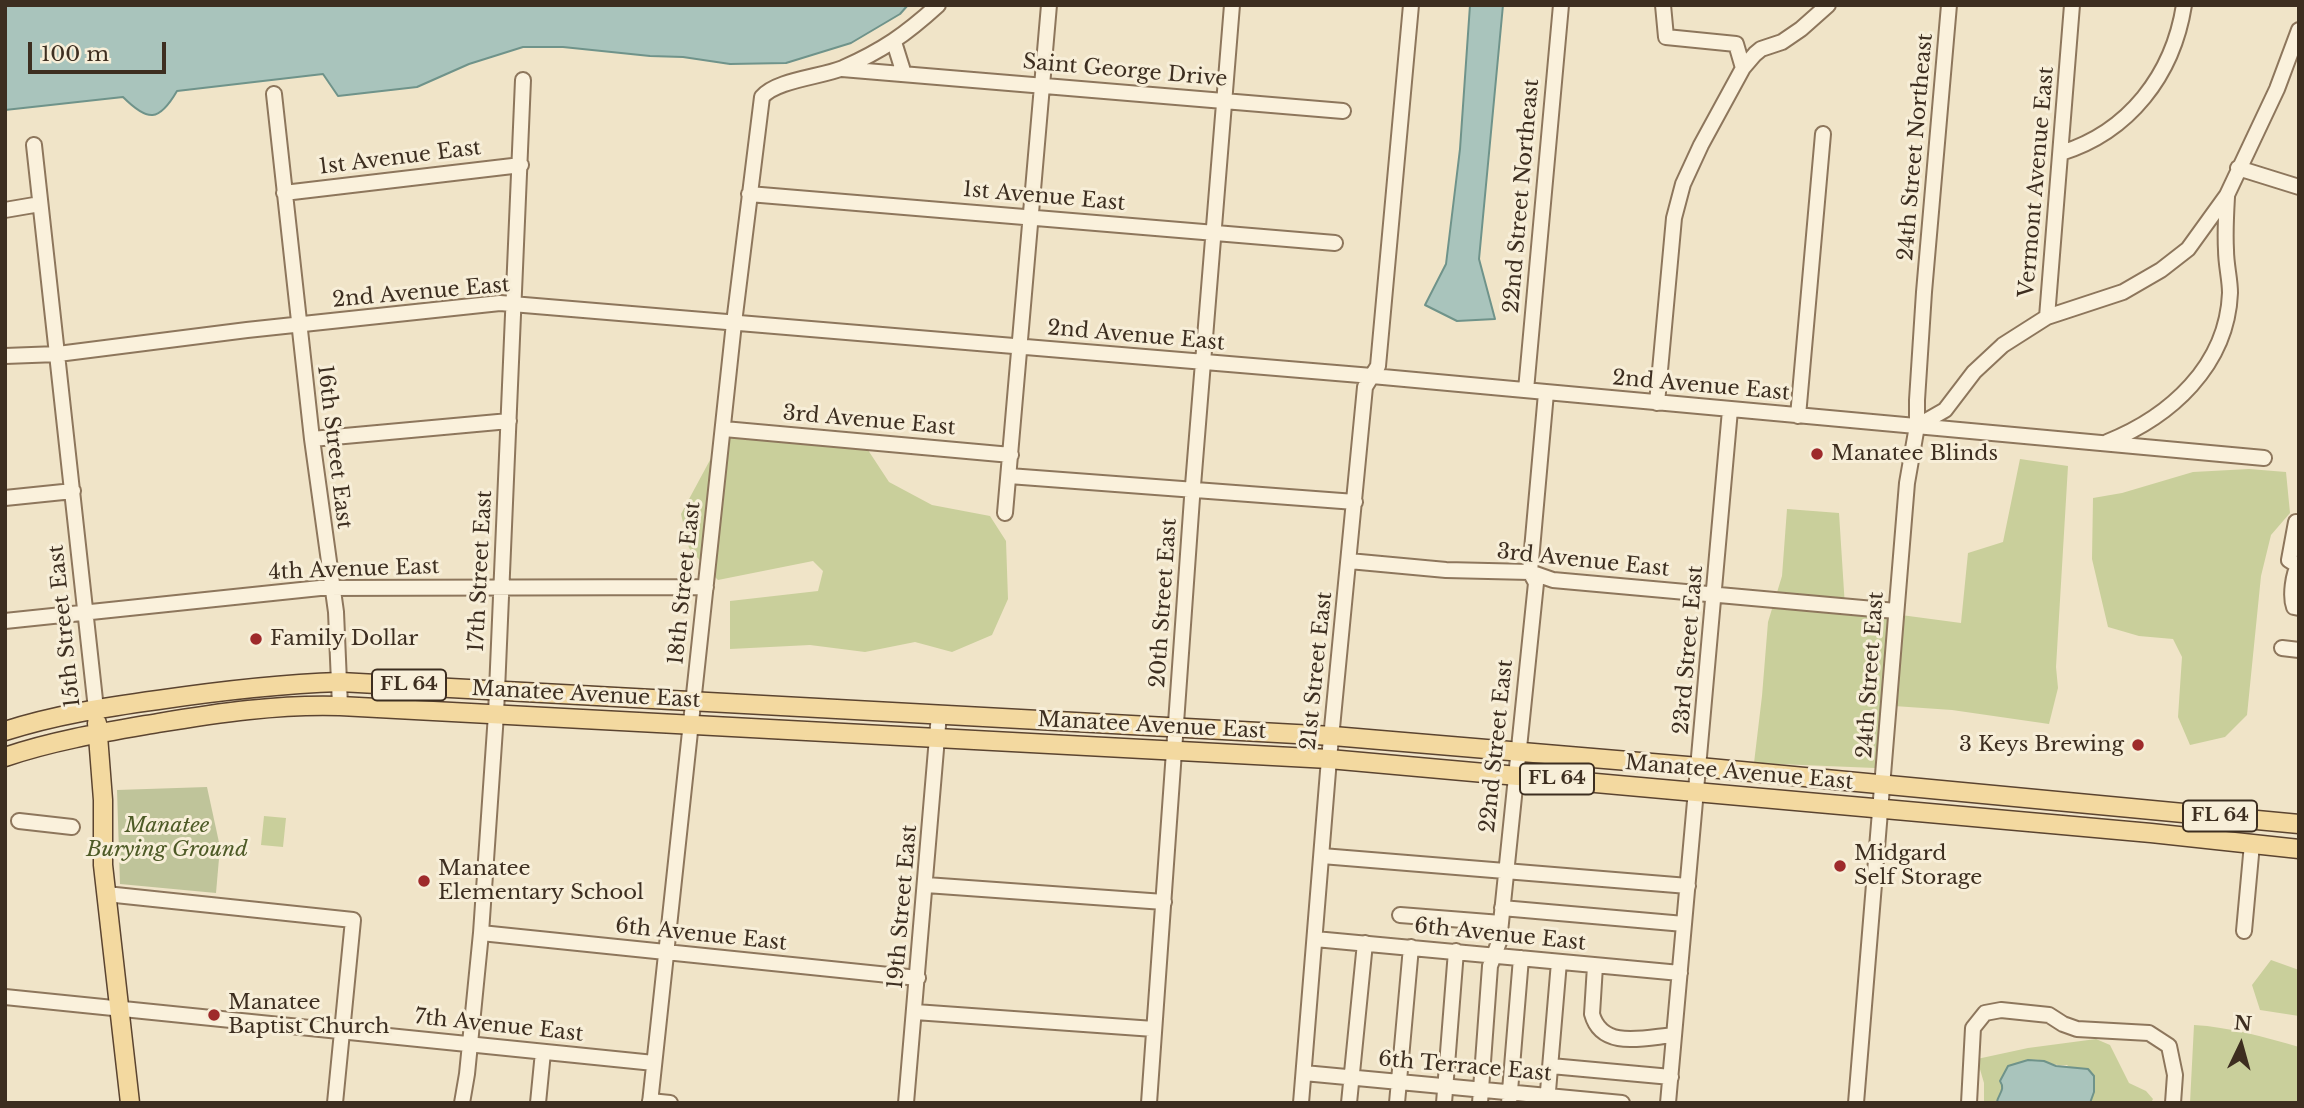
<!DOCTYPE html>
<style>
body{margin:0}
#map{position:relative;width:2304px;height:1108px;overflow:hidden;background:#f0e4c8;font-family:"Libre Baskerville",serif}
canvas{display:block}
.frame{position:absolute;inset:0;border:7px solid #3d2e20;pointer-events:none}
.north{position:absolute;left:2206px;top:1010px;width:70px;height:70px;-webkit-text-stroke:5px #f7eed8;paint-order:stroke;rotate:5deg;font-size:19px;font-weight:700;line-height:28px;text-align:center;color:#3d2e20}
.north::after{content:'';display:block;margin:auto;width:24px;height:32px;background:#3d2e20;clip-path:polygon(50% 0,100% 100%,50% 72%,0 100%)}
.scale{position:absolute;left:28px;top:42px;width:138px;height:32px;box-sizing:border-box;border:4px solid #3d2e20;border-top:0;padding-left:9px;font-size:21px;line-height:24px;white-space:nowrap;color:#3d2e20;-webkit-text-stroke:5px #f7eed8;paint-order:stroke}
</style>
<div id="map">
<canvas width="2304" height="1108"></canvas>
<div class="frame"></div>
<div class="north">N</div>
<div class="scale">100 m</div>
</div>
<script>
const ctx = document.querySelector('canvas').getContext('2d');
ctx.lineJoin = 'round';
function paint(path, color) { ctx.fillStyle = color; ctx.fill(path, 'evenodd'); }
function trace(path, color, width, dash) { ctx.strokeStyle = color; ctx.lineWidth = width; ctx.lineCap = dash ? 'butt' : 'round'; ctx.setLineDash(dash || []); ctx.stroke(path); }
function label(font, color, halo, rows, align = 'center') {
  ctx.font = font + ' "Libre Baskerville",serif'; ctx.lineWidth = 6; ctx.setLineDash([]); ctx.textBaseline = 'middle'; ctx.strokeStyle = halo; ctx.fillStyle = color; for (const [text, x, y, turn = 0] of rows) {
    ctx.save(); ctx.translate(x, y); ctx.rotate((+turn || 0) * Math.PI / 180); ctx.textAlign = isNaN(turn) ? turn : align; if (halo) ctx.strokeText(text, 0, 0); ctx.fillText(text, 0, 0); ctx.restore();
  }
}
const green = new Path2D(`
 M728 435 866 447 889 482 932 505 990 516 1006 541 1008 599 992 635 952 652 915 642 865 652 810 645 730 649V601L818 591 823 571 813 561 718 580 712 574Z
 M717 447 703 564 689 548 681 514Z
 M2020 459 2068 466 2056 667 2058 688 2049 724 1952 710 1894 706 1901 615 1961 623 1968 553 2003 542Z
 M2249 469 2286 472 2290 513 2271 535 2261 576 2247 715 2225 737 2190 745 2178 717 2182 657 2173 639 2139 636 2108 627 2092 559 2093 498 2122 493 2193 472Z
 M1787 509 1839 513 1845 607 1891 614 1884 722 1875 768 1754 763 1762 696 1768 622 1782 576Z
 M264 816 286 818 283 847 261 845Z
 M2271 960 2299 970V1016L2260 1010 2252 985Z
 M2194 1025C2229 1027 2265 1037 2299 1047V1103H2190Z
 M2096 1039 2110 1045 2129 1083 2146 1091 2153 1099 2151 1103H2090L2094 1092 2067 1065C2057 1066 2053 1064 2044 1061 2032 1057 2019 1063 2008 1066L2002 1094 1997 1103H1984V1083L1977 1059 2028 1048Z`);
const cemetery = new Path2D(`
 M207 787 220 847 216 893 120 884 117 790Z`);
const water = new Path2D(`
 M5 5H908L900 14 851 43 786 63 730 64 683 57 650 56 563 47H523L469 64 417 87 338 96 323 74 177 91C159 122 148 122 123 97L5 110Z
 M1470 5H1503L1479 259 1495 319 1457 321 1425 305 1446 264 1460 149Z
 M2028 1060 2044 1061 2056 1066 2088 1069 2094 1076V1092L2090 1103 1997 1102C1998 1094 2006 1090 2000 1081L2008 1066Z`);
const minor = new Path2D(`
 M1663 5 1666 37 1736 44 1743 68
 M894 42 904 74
 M842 69 1343 111
 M274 94 312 439 336 612 340 706
 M34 145 96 709
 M2061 153C2129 132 2173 75 2184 5
 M2238 168 2299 187
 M284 193 521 165
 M749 194 1335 243
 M5 210 40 204
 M2047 317 2123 292 2161 270 2188 249 2227 195 2277 89 2299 30
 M5 356 58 354 247 330 500 303 1372 376 2264 458
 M1526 390 1561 5
 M1657 403 1674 218 1683 184 1701 145 1743 68 1755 54 1761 49 1782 42 1801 29 1828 5
 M1798 416 1823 134
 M1917 426 1945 410 1974 372 2003 345 2047 317 2072 5
 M724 429 1011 455
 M312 439 509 421
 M2107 442C2170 417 2227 366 2230 293 2230 279 2226 265 2226 250 2225 232 2226 214 2227 197
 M1009 476 1355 502
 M5 498 73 491
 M1005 513 1049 5
 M2296 522 2289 560 2297 565
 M1349 561 1446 570 1530 572 1553 580 1896 611
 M2299 564C2293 574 2290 596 2294 607L2299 608
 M5 621 320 588 706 587
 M2282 648 2299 650
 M19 821 72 827
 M1322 856 1688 886
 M926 885 1164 902
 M106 894 353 920 335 1103
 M1502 908 1684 924
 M1400 915 1501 923
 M2244 931 2252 844
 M481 933 918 978
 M1315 939 1680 973
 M1595 966 1592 1014C1602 1051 1647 1037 1674 1035
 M5 997 654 1063
 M915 1012 1154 1029
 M1551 1066 1671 1077
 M1304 1073 1622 1103
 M650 1101 670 1103
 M462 1103 467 1074 481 933 496 714 523 80
 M538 1103 543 1052
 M650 1103 734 323 762 97C776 80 821 77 843 68 883 50 905 35 938 5
 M906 1103 939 714
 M1149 1103 1192 498 1232 5
 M1301 1103 1329 759 1365 387 1378 366 1411 5
 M1349 1103 1365 943
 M1397 1103 1411 947
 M1444 1103 1456 951
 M1480 1103 1490 966 1499 942 1536 583 1530 572 1546 393
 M1509 1103 1521 958
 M1547 1103 1559 962
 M1668 1103 1730 410
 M1856 1103 1907 483 1917 426V400L1924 292 1949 5
 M1969 1103 1973 1028 1985 1013 2001 1010 2049 1015 2063 1024 2077 1029 2149 1033 2169 1046 2175 1075 2173 1103`);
const major = new Path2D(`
 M97 723 103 800V865L130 1103
 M5 731C55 715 106 707 158 700 219 691 279 684 340 682L1333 736 1699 767 2299 824
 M5 757C55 740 106 732 158 723 218 713 279 704 340 706L1329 759 2151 833 2299 849`);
const markers = [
 [1817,454,7,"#9e2a2b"],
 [256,639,7,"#9e2a2b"],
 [2138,745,7,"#9e2a2b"],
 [1840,866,7,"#9e2a2b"],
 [424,881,7,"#9e2a2b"],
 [214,1015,7,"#9e2a2b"]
];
const shields = [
 [409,685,74],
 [1557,779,74],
 [2220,816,74]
];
const shieldNames = [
 ["FL 64",409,685],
 ["FL 64",1557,779],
 ["FL 64",2220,816]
];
const streetNames = [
 ["Saint George Drive",1125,71,5],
 ["24th Street Northeast",1916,147,-85],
 ["1st Avenue East",400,158,-7],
 ["Vermont Avenue East",2037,182,-85],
 ["22nd Street Northeast",1522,196,-85],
 ["1st Avenue East",1044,197,5],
 ["2nd Avenue East",421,293,-5],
 ["2nd Avenue East",1136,336,5],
 ["2nd Avenue East",1701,386,5],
 ["3rd Avenue East",869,421,5],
 ["16th Street East",334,447,83],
 ["3rd Avenue East",1583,561,6],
 ["4th Avenue East",354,570,-2],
 ["17th Street East",481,571,-87],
 ["18th Street East",685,583,-84],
 ["20th Street East",1164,603,-86],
 ["15th Street East",65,626,-96],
 ["23rd Street East",1689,650,-85],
 ["21st Street East",1317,671,-84],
 ["24th Street East",1871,675,-86],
 ["Manatee Avenue East",586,695,3],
 ["Manatee Avenue East",1152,726,3],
 ["22nd Street East",1497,746,-84],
 ["Manatee Avenue East",1739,773,5],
 ["19th Street East",903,907,-85],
 ["6th Avenue East",701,935,6],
 ["6th Avenue East",1500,935,6],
 ["7th Avenue East",499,1026,6],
 ["6th Terrace East",1465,1067,5]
];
const poiNames = [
 ["Manatee Blinds",1831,454],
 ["Family Dollar",270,639],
 ["3 Keys Brewing",2124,745,"right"],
 ["Midgard",1854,854],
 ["Self Storage",1854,878],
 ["Manatee",438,869],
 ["Elementary School",438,893],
 ["Manatee",228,1003],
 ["Baptist Church",228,1027]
];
const parkNames = [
 ["Manatee",167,826],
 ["Burying Ground",167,850]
];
paint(green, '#c9cf9b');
paint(cemetery, '#bfc49a');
paint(water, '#a9c4bc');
trace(water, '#6f938a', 2);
trace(minor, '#8d765c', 18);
trace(major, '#5b4430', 21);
trace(minor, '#faf1dc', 14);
trace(major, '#f3d9a0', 18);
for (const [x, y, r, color] of markers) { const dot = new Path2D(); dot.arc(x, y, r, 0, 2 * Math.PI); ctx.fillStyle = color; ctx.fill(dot); trace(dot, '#f7eed8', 2.5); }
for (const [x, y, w] of shields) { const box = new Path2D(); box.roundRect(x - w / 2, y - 15.5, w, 31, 5); ctx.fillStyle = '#f7eed8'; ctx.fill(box); trace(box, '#3d2e20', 2); }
label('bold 19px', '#3d2e20', null, shieldNames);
label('21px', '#3d2e20', '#f7eed8', streetNames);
label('21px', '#3d2e20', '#f7eed8', poiNames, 'left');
label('italic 21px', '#4d5a26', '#f7eed8', parkNames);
</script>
